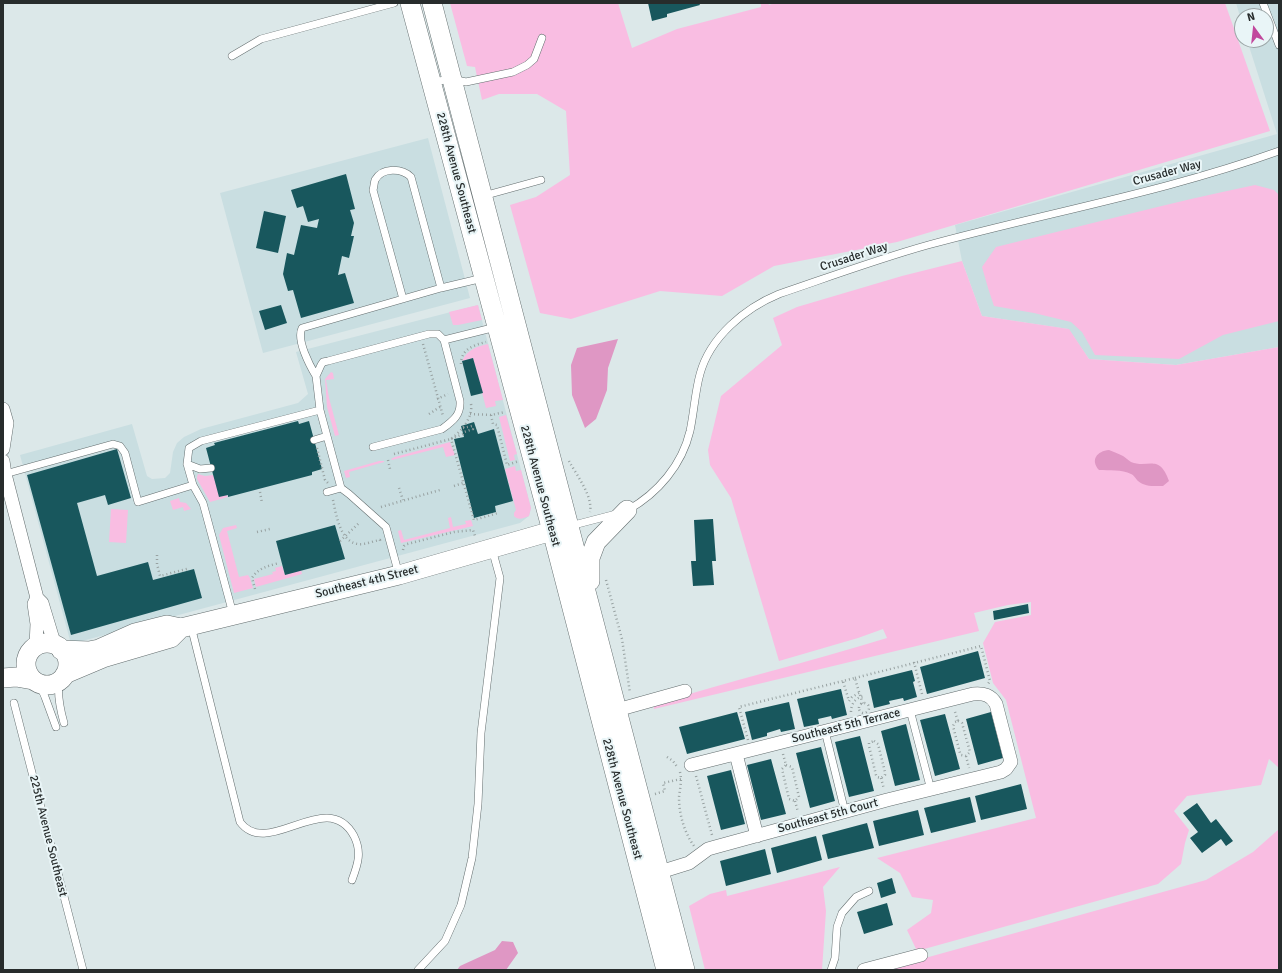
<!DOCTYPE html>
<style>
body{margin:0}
#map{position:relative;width:1282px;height:973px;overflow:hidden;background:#dce8e9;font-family:Signika,sans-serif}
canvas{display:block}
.frame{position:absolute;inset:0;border:4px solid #272c2c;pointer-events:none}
.north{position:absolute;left:1234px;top:8px;width:40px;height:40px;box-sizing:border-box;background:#e9f5f7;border:1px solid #9ba5a6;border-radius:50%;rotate:345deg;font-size:11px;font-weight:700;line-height:16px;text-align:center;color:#272c2c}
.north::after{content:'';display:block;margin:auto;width:14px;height:18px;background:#c1489d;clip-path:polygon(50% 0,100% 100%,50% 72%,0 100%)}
</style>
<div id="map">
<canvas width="1282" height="973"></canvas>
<div class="frame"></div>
<div class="north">N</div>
</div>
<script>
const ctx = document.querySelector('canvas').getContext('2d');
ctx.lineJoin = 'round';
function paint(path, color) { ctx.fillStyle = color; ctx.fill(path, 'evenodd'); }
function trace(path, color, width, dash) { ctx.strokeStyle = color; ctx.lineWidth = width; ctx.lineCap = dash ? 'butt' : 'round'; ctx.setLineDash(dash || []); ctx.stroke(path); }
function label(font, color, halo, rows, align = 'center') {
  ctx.font = font + ' Signika,sans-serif'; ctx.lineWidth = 4; ctx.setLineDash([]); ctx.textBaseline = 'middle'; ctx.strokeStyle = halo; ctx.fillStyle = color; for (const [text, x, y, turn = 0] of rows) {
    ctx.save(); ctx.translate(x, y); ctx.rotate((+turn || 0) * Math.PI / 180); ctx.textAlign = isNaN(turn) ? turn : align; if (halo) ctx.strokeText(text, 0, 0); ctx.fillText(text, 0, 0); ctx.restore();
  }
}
const built = new Path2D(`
 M1236 3H1279V347L1176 365 1089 359 1068 329 982 316 962 261 955 225 1277 134 1247 40H1266V16H1242V23Z
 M428 138 470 298 263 353 220 193Z
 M478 305 531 508 529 516 520 523 71 644 20 455 132 424 147 476 152 479 165 478 170 473 173 452 177 443 184 437 201 429 298 403 308 394 296 352Z`);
const green = new Path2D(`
 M450 3H618L632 48 677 29 761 7V3H768L769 5 775 3H1225L1270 131 897 242 774 266 722 296 660 291 571 319 540 313 510 205 536 197 570 175 566 111 537 94H499L482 100 475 67 467 66Z
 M1255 185 1274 190 1279 195V321L1223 335 1179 359 1095 355 1082 332 1071 322 1034 313 994 306 988 288 982 267 996 247C1082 226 1168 203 1255 185Z
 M962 261 982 316 1069 329 1089 359 1176 365 1279 347V768L1269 759 1261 785 1187 796 1174 811 1189 830 1185 843 1181 864 1158 884 917 951 907 930 931 913 933 900 912 897 900 873 877 858 1036 818 1006 700 993 683 983 643 995 622 1031 615V602L1008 605 974 613 979 631 654 709 653 705C730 681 809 662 887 638L883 629 858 638 779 661 731 498 710 465 708 450 721 396 782 345 773 318 797 307 902 276Z
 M478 305 482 320 458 325H453L449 312Z
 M488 344 503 400 495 401 496 406 486 408 473 358 462 361C468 349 476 347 488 344Z
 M331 372 333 373 334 379 326 380 329 398 339 435 335 436 327 407 325 379Z
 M506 415 517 454 514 455 515 460 510 461 499 417Z
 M450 442 455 455 446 457 443 447 392 460 391 459 395 457Z
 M379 461H384V462L349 472 350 477 346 478 344 471Z
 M515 466 516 471 521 470 531 508 529 516C524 518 518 521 514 516V513L516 510 505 469Z
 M198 474 205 476 213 475 228 497 210 502 197 479V477Z
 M179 498 180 502 186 503 191 509 184 511 183 507 173 510 170 501Z
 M111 509 128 510 126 543 109 542Z
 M451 517 453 527 466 524 465 521 471 520 473 526 401 543 398 531 401 530 404 540 450 528 448 518Z
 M236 525 237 528 227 531 239 577 248 575 250 578 253 588 234 593 219 535 223 528Z
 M282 566 285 575 301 570 302 574 256 587 254 579 273 574 272 572 276 571 275 568Z
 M1279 829V970H882L1206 880 1253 852Z
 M840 867 823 887 826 911 822 970H705L689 906 710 894 726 890 727 896Z`);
const water = new Path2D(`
 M618 339 608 368 607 390 596 419 585 428 572 395 571 365 577 348Z
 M1109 450C1114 452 1119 454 1123 456 1126 458 1128 460 1131 462 1148 469 1159 453 1169 481L1163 486C1154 486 1145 487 1138 481 1136 479 1134 475 1131 474 1122 469 1109 471 1099 470 1090 460 1097 451 1109 450Z
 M502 941 513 942 518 953 506 970H457L460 966 495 950Z`);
const building = new Path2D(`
 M648 3H699L700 5 667 14V17L652 21Z
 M346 174 355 209 350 210 354 223 351 236H354L349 258 342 256 338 275 345 273 354 303 301 318 293 290 288 291 283 274 287 253 294 255 301 225 317 228 319 219 308 222 303 206 297 208 291 190Z
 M264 211 286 216 278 253 256 248Z
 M281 305 287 323 265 330 259 311Z
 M473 358 483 393 471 396 462 361Z
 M298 421 299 424 309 421 322 469 312 472V475L228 497V495L219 497 206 448 215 445 214 443Z
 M474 422 478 434 494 429 513 501 495 506 496 512 474 518 454 439 464 437 461 426Z
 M117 449 131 498 108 505 105 495 77 503 97 576 148 562 153 580 194 569 202 598 71 635 27 475Z
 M713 519 716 561H712L714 585 693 586 691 561H696L694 520Z
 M335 525 345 559 285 575 276 541Z
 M1028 604 1029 613 994 620 993 611Z
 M978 651 985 678 927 694 920 667Z
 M912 670 915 681 913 682 917 697 904 701 903 698 889 701 890 704 874 708 868 681Z
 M841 689 847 715 832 719 831 716 818 719 819 724 804 727 797 699Z
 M789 702 795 729 781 732 780 729 767 733V736L752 740 745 712Z
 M737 712 745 739 687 754 679 727Z
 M991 712 1003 758 978 765 966 719Z
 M945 714 960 769 935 776 920 720Z
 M906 724 920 780 895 786 881 731Z
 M860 736 874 791 849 797 835 742Z
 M821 747 835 801 810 808 796 753Z
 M771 759 786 814 761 820 747 765Z
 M731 770 745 824 721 830 707 776Z
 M1021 784 1027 809 981 820 975 796Z
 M970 797 976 822 931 833 924 808Z
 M1197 803 1211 823 1216 819 1233 841 1226 846 1221 839 1202 853 1190 838 1198 832 1183 813Z
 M918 810 924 835 879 846 873 821Z
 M867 823 874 848 828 859 822 835Z
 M816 836 822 860 777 873 771 848Z
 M765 849 771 874 726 886 720 861Z
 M892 878 896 893 881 898 877 883Z
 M887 903 893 925 864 934 857 912Z`);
const path = new Path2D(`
 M423 344 443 416
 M461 364C461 349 474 345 486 342
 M437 399 448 394
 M429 414 440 407
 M470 414 491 415 505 412
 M491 415 493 424 497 425 507 465 519 461
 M463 428 472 426 473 429 464 432 463 434 451 439 474 520 498 513
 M317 448 325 480 328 483
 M394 454 451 439C462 431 473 417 471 404
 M388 460 390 469
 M569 461C577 476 593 496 590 512
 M454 486 463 483
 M399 488 403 500
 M260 492 262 503
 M333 500C336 514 340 542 358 544 365 545 373 541 380 540V541
 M381 507 440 490
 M257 532 270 529
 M340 541 360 522
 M403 550 404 546 407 544 454 532 473 530 475 536
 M157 555V564L160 576 187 569
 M606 580 622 639 630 693
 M255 589 252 578C258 568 268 566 279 563
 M914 662 922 694
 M855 678 981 646 990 681 988 684
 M859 693 852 697 849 701 843 681 855 678C857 686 860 695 863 704
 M859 708a5 5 0 1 1 10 0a5 5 0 1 1-10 0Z
 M851 712C851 703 856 697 865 696
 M955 712 958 721
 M958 721 962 723 970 752 966 756 961 755 960 753 953 726 955 722Z
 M748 740 739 707 843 681
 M874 741 878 744 885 772V775L881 778 877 777 876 775 869 746V743Z
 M783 754 786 765
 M966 756 969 768
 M667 757 673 761 678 768
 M786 765 792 767 799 797 795 801 789 799 782 769Z
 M680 772C682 781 680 789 679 797 679 814 684 832 694 846
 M696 776 712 835
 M881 778 884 789
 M655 794 665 791 663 783 681 779
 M795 801 798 812`);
const lane = new Path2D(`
 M1263 3 1279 45
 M232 56 261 39 394 3
 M432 82 452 79 466 82 513 72 527 65 534 59 542 38
 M483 196 541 180
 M403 299 373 190C374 187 374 183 375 180 382 167 402 168 411 177L441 288
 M444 340 496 327
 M316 376C310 366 296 340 302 328L441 288 483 278
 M314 440 327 436
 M373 447 442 429C453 421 461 415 460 401L444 340 438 334H429L328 361 323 362 321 365 316 376 320 410 341 488 349 494 386 527 399 575
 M187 464 200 469 211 468
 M5 474 113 444 120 446 125 453 138 502 193 485 187 464 189 448 201 441 320 410
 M193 485 203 503 206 514 233 614
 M327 492 341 488
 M628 510C658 493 682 465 690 431 694 412 695 392 700 374 710 337 745 308 779 294 829 277 878 259 928 245 1045 213 1165 192 1279 151
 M570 526 616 514
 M191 626 240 822C268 860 327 786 354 836 362 852 358 864 352 880
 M59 681C57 696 60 709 64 723
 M39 683 45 697 56 727
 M14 703 83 970
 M910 710 931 790
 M825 731 845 812
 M418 970 445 941 461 905 472 858 478 804 481 733 500 578 492 549
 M831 970 835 958 837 927 842 913 856 897 869 891`);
const street = new Path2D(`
 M3 409 7 423 3 449
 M3 461 5 474 37 598 42 603 55 646
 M36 646 37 624 34 604 37 598
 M617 710 685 691
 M736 754 757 836
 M660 872 689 863 708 849 715 847 887 800 1001 772 1006 769 1011 762 996 704C991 695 984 693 973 694L691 765
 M864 970 921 955`);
const secondary = new Path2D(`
 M410 3 552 531 666 970
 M432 3 685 970
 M590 581V558L596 542 627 510
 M26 664a21 21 0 1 1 42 0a21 21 0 1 1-42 0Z
 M61 650 89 651 99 649 135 633 167 625 181 628 399 575 552 531
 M65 674 103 658 171 638 179 630
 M3 678 16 677 33 680`);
const streetNames = [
 ["228th Avenue Southeast",456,173,75],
 ["Crusader Way",1167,173,-15],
 ["Crusader Way",854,257,-18],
 ["228th Avenue Southeast",540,486,75],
 ["Southeast 4th Street",367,582,-14],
 ["Southeast 5th Terrace",846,726,-14],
 ["228th Avenue Southeast",622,799,75],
 ["Southeast 5th Court",828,816,-15],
 ["225th Avenue Southeast",48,836,76]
];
paint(built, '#c9dee1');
paint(green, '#f9bde2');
paint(water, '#df97c4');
paint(building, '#18575d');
trace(lane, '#646e6f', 8);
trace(street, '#646e6f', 14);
trace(secondary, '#646e6f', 20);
trace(path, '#98a2a2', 2.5, [1, 3]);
trace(lane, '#fff', 7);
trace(street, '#fff', 13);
trace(secondary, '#fff', 19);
label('12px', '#272c2c', '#e9f5f7', streetNames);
</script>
